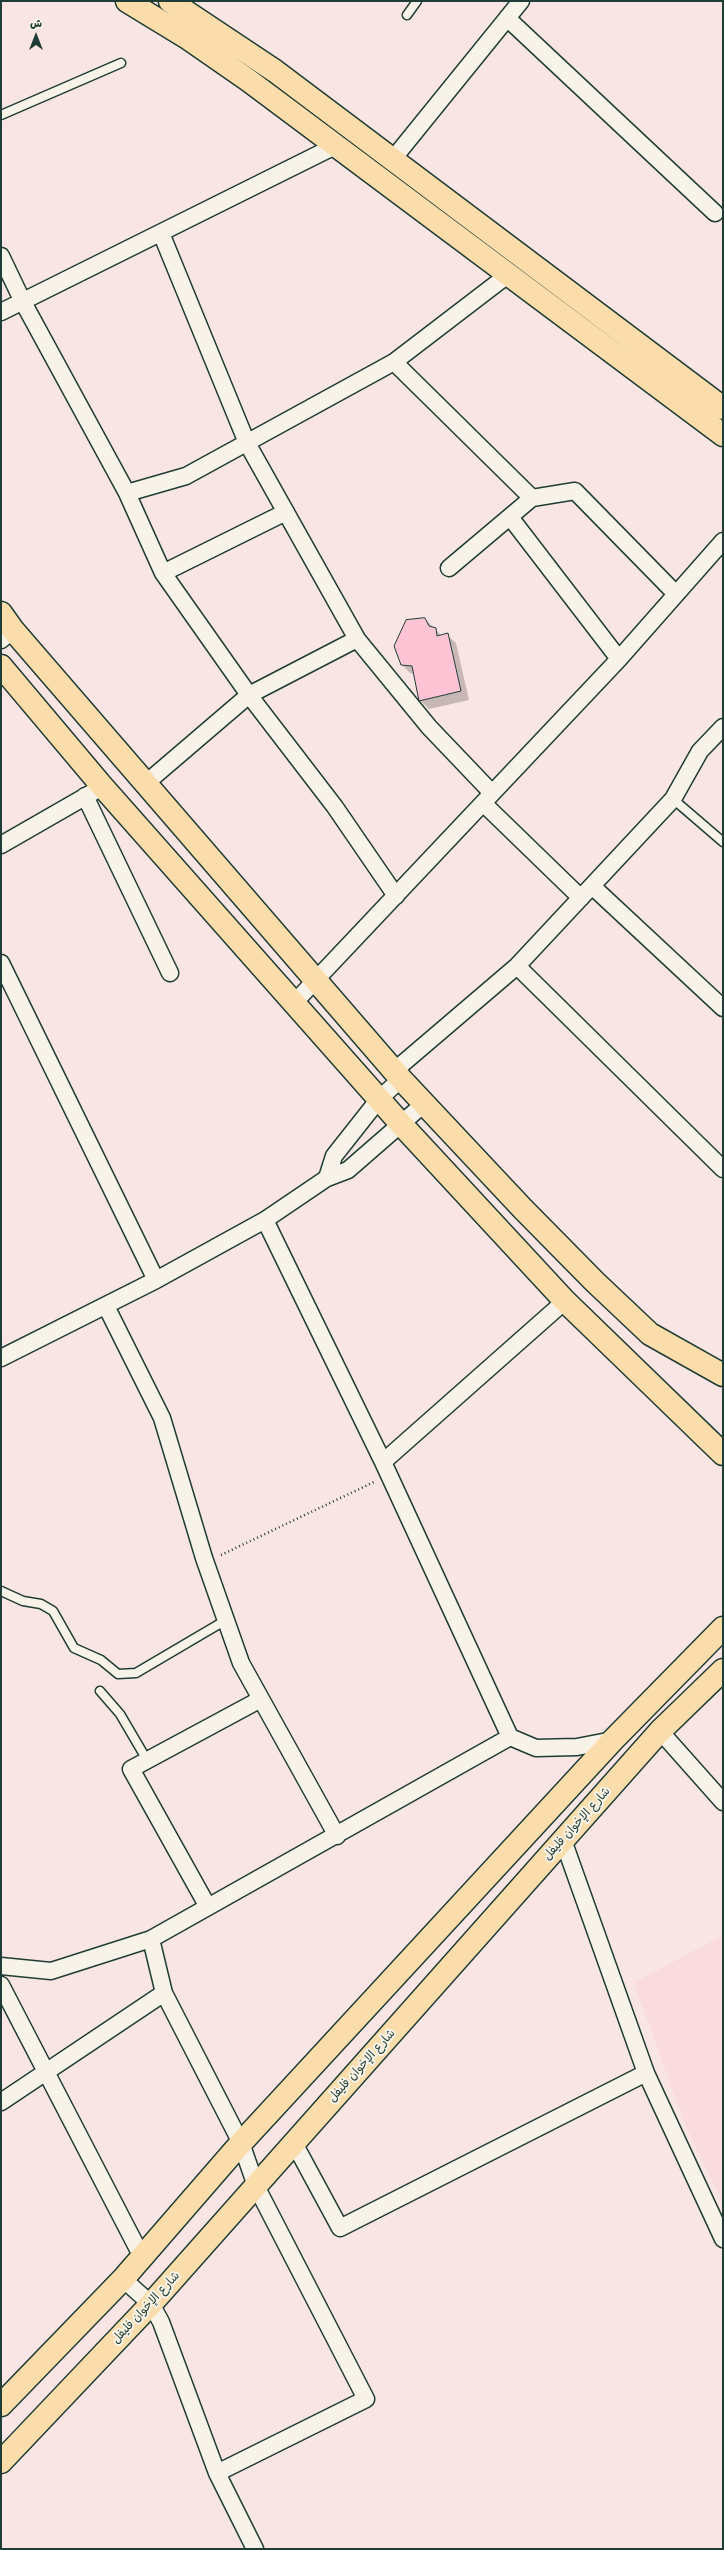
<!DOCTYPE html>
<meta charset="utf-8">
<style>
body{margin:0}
#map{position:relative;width:724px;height:2550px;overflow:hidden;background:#f9e5e3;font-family:"Balsamiq Sans","Playpen Sans Arabic",sans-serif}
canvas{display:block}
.frame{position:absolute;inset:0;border:2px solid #1f3d34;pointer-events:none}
.north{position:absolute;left:16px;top:16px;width:40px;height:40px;-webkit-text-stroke:3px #f7f3e8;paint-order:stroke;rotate:0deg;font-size:11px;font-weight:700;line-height:16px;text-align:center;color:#1f3d34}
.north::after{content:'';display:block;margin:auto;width:14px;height:18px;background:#1f3d34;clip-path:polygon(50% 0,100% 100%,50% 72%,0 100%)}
</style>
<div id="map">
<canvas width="724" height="2550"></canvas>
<div class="frame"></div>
<div class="north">ش</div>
</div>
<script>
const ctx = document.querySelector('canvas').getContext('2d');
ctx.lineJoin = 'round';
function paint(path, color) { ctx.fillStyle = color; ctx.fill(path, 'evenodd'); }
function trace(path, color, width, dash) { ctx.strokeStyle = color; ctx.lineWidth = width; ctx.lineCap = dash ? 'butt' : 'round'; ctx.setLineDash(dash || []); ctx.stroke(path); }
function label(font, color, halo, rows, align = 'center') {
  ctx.font = font + ' "Balsamiq Sans","Playpen Sans Arabic",sans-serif'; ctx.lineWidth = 4; ctx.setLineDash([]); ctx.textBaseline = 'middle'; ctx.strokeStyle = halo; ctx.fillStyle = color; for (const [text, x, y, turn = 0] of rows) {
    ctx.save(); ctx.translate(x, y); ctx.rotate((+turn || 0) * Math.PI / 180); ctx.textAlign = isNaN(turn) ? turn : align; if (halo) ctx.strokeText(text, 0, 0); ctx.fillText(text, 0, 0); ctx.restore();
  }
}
const built = new Path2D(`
 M723 1935V2203L685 2125 634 1983Z`);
const shadow = new Path2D(`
 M425 619 442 636 447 635 456 643 469 700 429 709 420 700 414 674 410 673 402 665Z`);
const building = new Path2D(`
 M425 618 429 626 436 628 437 636 448 633 461 691 419 701 412 666 401 665 394 646 406 620Z`);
const path = new Path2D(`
 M221 1555 374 1482`);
const lane = new Path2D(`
 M407 15 417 1
 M1 115 121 63
 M673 799 723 842
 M1 1591 23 1601 41 1604 53 1611 74 1648 101 1660 118 1674 136 1673 226 1620
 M100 1691 120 1714 147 1760`);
const street = new Path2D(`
 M507 18 715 213
 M393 159 521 1
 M1 256 23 302 127 493 163 573 249 695 335 807 396 896
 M1 312 337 145
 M394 362 532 498 575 491 676 594
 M127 493 186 476 394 362 509 274
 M510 517 619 659
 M449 568 532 498
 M163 573 286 512
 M357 639 429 727 492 793
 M1 640 13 630
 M145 784 249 695 357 639 247 443 161 233
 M85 796 170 973
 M483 803 581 898
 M1 845 95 791
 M592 886 723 1008
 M1 963 156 1280
 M517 966 723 1169
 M294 1003 619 659 723 541
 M394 1071 517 966 673 799 700 751 723 727
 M327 1178 334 1156 379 1099 401 1079
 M265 1220 383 1462 510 1737
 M106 1306 162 1418 204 1558 241 1663 337 1836
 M1 1358 156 1280 265 1220 327 1178 348 1170 425 1103
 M383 1462 565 1301
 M660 1731 723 1802
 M563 1840 646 2073 723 2239
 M208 1907 131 1769 261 1699
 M151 1939 164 1993 241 2143 256 2186 366 2399 217 2473
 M1 1966 51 1971 151 1939 510 1737 536 1748 577 1747 613 1740
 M1 1985 142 2257
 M1 2102 164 1993
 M294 2143 340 2228 646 2073
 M123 2279 151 2304 161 2322 217 2473 255 2549`);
const primary = new Path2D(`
 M127 1 186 37 248 80 723 435
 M170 1 275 71 723 408
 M1 613 13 630 401 1079 523 1209 595 1282 650 1334 723 1375
 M1 666 102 786 401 1124 565 1301 723 1454
 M1 2405 123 2279 241 2143 613 1740 723 1628
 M1 2462 151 2304 660 1731 723 1670`);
const streetNames = [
 ["شارع الإخوان فليفل",577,1824,-48],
 ["شارع الإخوان فليفل",362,2066,-48],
 ["شارع الإخوان فليفل",146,2308,-47]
];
paint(built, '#fadbdf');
paint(shadow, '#0003');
paint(building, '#fec4d6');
trace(building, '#1f3d34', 1);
trace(lane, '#1f3d34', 11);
trace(street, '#1f3d34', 19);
trace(primary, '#1f3d34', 25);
trace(path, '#1f3d34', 2.5, [1, 3]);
trace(lane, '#f7f3e8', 8);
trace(street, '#f7f3e8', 16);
trace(primary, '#faddab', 22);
label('12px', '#1f3d34', '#f7f3e8', streetNames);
</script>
